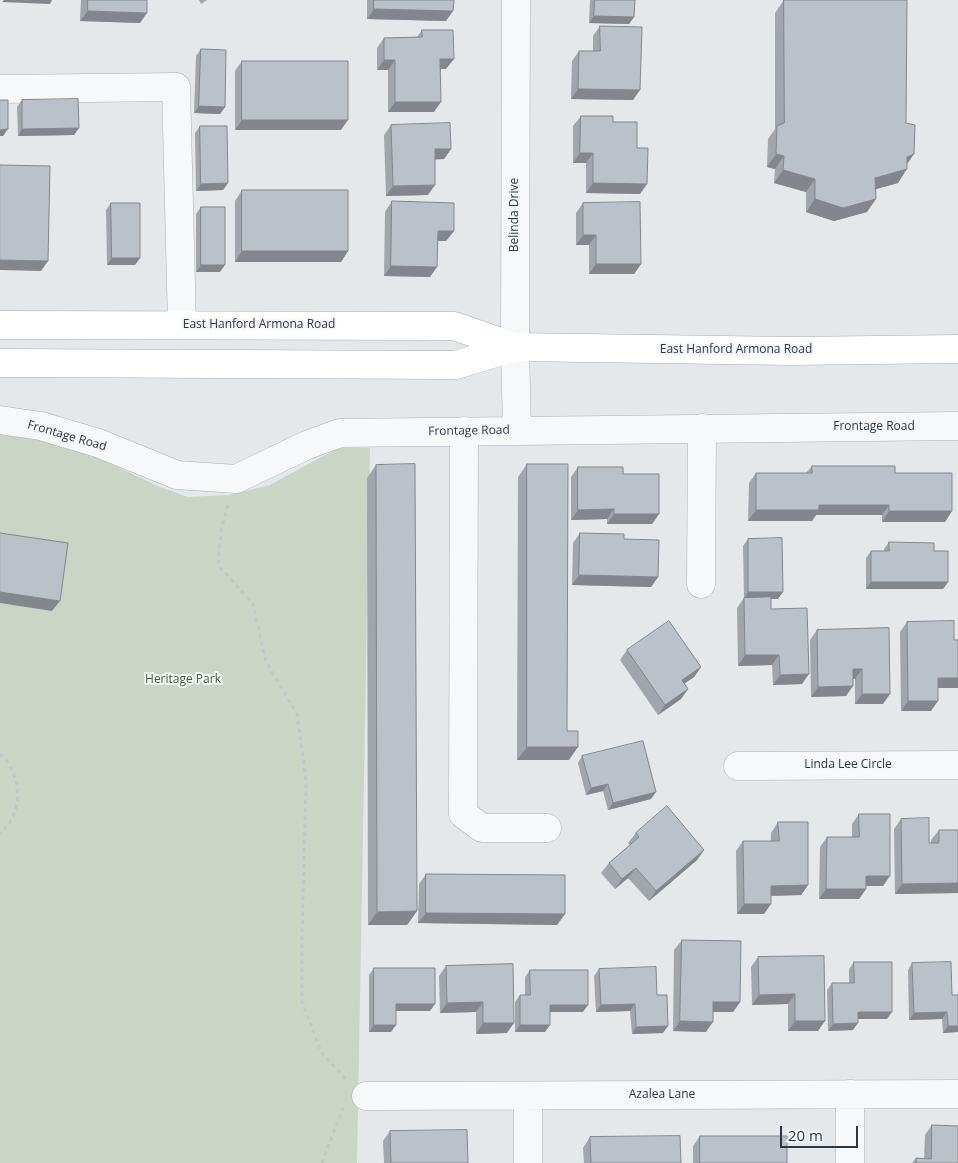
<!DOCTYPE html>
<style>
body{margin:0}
#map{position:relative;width:958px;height:1163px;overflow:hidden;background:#e4e8eb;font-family:"Open Sans",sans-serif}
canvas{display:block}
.scale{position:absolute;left:780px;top:1126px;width:78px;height:22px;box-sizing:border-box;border:2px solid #2c3744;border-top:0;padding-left:6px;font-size:15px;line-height:18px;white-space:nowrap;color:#2c3744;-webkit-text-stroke:4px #f4f6f9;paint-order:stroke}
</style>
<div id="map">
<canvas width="958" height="1163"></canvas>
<div class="scale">20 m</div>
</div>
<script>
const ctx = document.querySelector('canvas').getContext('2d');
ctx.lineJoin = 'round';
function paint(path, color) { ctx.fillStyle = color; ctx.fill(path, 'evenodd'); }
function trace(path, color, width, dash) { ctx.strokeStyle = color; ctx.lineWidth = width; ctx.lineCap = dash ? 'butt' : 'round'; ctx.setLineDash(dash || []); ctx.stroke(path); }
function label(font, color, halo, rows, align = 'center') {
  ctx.font = font + ' "Open Sans",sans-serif'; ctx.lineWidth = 4; ctx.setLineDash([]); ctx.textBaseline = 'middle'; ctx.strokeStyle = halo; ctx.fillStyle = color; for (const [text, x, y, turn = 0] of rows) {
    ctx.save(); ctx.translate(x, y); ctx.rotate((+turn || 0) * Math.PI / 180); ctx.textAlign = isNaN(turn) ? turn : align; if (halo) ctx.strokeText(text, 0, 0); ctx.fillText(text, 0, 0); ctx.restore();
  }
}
const green = new Path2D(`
 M0 431 41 439 84 451 160 487 188 497 229 495 270 485 321 457 340 448H370L357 1163H0Z`);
const path = new Path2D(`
 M228 505 221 530 218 565 253 604 266 662 297 714 306 780 302 938V1001L321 1052 344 1077 345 1081
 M0 754C22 775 25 812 0 833
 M322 1163 343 1108`);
const minor = new Path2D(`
 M516 0 515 347 517 430
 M0 89 176 87 182 325
 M0 420 41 426 98 443 177 475 236 479 307 445 340 433 958 426
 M464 431 463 814 482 828H547
 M701 584 702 428
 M738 766 958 765
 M850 1094V1163
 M366 1096 958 1094
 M528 1163V1096`);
const major = new Path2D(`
 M0 325 454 326 515 347
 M0 363 456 365 515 347 791 351 958 349`);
const wall = new Path2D(`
 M81 0H147L140 23 80 21Z
 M199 0H207L201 4Z
 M367 0H454L446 21 367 19Z
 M590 0H635L634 17 629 24 589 23Z
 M784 0 906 123 907 164 898 183 875 189 867 212 834 221 806 212V192L774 183 775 169 767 167 768 139 775 129V13Z
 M600 26 633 100 571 99 572 61 579 51H593V36Z
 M422 30 446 69H441L434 112H388V70H377V48L384 38 417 37Z
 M201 49 225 107 220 114 194 113 196 56Z
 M242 61 341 130H235V71Z
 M22 100 79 128 74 135 18 136 17 107Z
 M581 116 613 122 637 148 640 194 586 193V163H573V126Z
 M391 125 451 149 444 159H435L428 195 386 196 384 135Z
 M200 126 228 183 223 190 196 191 195 133Z
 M242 190 348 251 341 262H235V201Z
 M392 201 454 231 446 241H438L430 277 384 276 385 212Z
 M111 203 140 258 135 265H107L106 210Z
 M583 203 641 264 634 274H589V245H576V213Z
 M201 207 220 272H196V214Z
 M527 464 567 731 569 760H517L518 477Z
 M376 465 417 911 407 925H368L367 478Z
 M812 466 895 473 952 511 945 522H882V515H816L812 521H748L749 483 756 473H806Z
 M578 467 623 474 659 514 652 524H607V519L571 520V477Z
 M580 533 624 539 658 577 651 587 572 585 573 543Z
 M748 539 778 599H771V609L802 684 773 685 772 665 738 666 737 608 744 598 743 546Z
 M889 542 934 551 948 582 943 589H866V558L871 551H884V549Z
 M907 622 954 640 958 688H938L931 711H901L900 632Z
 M889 628 883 704H855V679H853L846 696 811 697 810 640 817 630Z
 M627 650 701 667 694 677 685 683 688 689 681 699 658 715 620 660Z
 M582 756 651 799 608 810 603 791 586 795 578 763Z
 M859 814 883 886H866V889L859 899H819L820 847 827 837H852V824Z
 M901 819 929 843H931V840L939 830H958V893L895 894 894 829Z
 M778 822 808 885 801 895 771 896 764 914H737L736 851 743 841H771V833Z
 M636 833 704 850 697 860 649 901 628 878 615 889 601 873 609 863 630 845 628 843Z
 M426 874 565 914 557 925 418 923 419 884Z
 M682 940 740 1002 733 1012H713L706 1032 673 1031 674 950Z
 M824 956 818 1031H788V1004L752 1005 751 967 758 957Z
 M854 962 887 1019H858L853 1030 828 1031 827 990 832 983H849V969Z
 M912 963 952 995H958V1032L943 1033 942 1019 909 1020 908 970Z
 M513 964 507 1033 476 1034V1012L440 1013 439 976 446 966Z
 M374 968 430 1011H396L391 1032H369V975Z
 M599 969 657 995 663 1033 632 1034 630 1011 596 1012 594 976Z
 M530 970 583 1012H550L545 1032H515V1002L520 995H525V977Z
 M932 1125 958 1163H912L916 1158 924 1159 925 1135Z
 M390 1131 468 1163H384L383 1141Z
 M700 1136 787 1163H693V1146Z
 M590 1137 681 1163H584L583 1148Z`);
const shadedWall = new Path2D(`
 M4 0H52L50 4 2 2Z
 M374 9 453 11 446 21 367 19Z
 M88 11 147 13 140 23 80 21Z
 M594 16 634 17 629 24 589 23Z
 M440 59H454L446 69H433Z
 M384 60H395L388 70H377Z
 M578 89 640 90 633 100 571 99Z
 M395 102H441L434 112H388Z
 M199 106 225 107 220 114 194 113Z
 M242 120H348L341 130H235Z
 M79 128 74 135 18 136 22 129Z
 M8 129 3 136H0V130Z
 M435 149H451L444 159 427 160Z
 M580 153H593L586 163H573Z
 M776 154 784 156 775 169 767 167Z
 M914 154 905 167 907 157Z
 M907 169 898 183 866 192 875 178Z
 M783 170 815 179 806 192 774 183Z
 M228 183 223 190 196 191 201 184Z
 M593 183 647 184 640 194 586 193Z
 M435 185 428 195 386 196 393 186Z
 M815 199H876L867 212 834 221 806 212Z
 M438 231H454L446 241H431Z
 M583 235H596L589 245H576Z
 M242 251H348L341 262H235Z
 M112 258H140L135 265H107Z
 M0 260 48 261 41 271 0 270Z
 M596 264H641L634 274H589Z
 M201 265H225L220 272H196Z
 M391 266 437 267 430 277 384 276Z
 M819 505H889L882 515H816L812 521H748L756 510Z
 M614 509 607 519 571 520 578 510Z
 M889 511H952L945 522H882Z
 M614 514H659L652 524H607Z
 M579 575 658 577 651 587 572 585Z
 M871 582H948L943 589H866Z
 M0 592 60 601 52 611 0 603Z
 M748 592H783L778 599H744Z
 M745 655H779L772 665 738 666Z
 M701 667 694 677 675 690 682 680Z
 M853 669H862L855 679H846Z
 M809 674 802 684 773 685 780 675Z
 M938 678H958V688H931Z
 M853 686 846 696 811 697 818 687Z
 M688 689 681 699 658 715 665 705Z
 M862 694H890L883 704H855Z
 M908 701H938L931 711H901Z
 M527 747H578L569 760H517Z
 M608 784 603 791 586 795 591 788Z
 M656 792 651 799 608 810 613 803Z
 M704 850 697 860 649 901 656 891Z
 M636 868 628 878 615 889 622 879Z
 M866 876H890L883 886H859Z
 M958 883V893L895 894 902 884Z
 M808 885 801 895 764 896 771 886Z
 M826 889H866L859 899H819Z
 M744 904H771L764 914H737Z
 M417 911 407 925H368L377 912Z
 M426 913 565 914 557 925 418 923Z
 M795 994 788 1004 752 1005 759 995Z
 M483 1002 476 1012 440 1013 447 1003Z
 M713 1002H740L733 1012H706Z
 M396 1004H435L430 1011H391Z
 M635 1004 630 1011 596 1012 601 1005Z
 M550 1005H588L583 1012H545Z
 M858 1012H892L887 1019H853Z
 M947 1012 942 1019 909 1020 914 1013Z
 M680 1021 713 1022 706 1032 673 1031Z
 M795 1021H825L818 1031H788Z
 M483 1023H514L507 1033 476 1034Z
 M858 1023 853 1030 828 1031 833 1024Z
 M374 1025H396L391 1032H369Z
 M520 1025H550L545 1032H515Z
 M668 1026 663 1033 632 1034 636 1027Z
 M948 1026H958V1032L943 1033Z`);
const building = new Path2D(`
 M88 0H147V13L88 11Z
 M374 0H454L453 11 374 9Z
 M595 0H635L634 17 594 16Z
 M784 0H907L906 123 915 125 914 154 907 157V169L875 178 876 199 843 208 815 199V179L783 170 784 156 776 154 777 126 784 123Z
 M600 26 642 27 640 90 578 89 579 51H600Z
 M422 30H453L454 59H440L441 102H395V60H384V38L422 37Z
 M201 49 226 50 225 107 199 106Z
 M242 61H348V120H242Z
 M78 99 79 128 22 129V100Z
 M0 100H8V129L0 130Z
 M581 116H613V122H637V148H648L647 184 593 183V153H580Z
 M450 123 451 149H435V185L393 186 391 125Z
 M200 126H227L228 183 201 184Z
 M0 165 50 166 48 261 0 260Z
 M242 190H348V251H242Z
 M392 201 454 203V231H438L437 267 391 266Z
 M640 202 641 264H596V235H583V203Z
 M111 203H140V258H112Z
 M201 207H225V265H201Z
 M415 464 417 911 377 912 376 465Z
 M527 464H568L567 731H578V747H527Z
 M812 466H895V473H952V511H889V505H819V510H756V473H812Z
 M578 467H623V474H659V514H614V509L578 510Z
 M0 533 68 543 60 601 0 592Z
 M580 533 624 534V539L659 540 658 577 579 575Z
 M782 538 783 592H748V539Z
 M889 542 934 543V551H948V582H871V551H889Z
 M771 597V609L807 608 809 674 780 675 779 655H745L744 598Z
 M669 621 701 667 682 680 688 689 665 705 627 650Z
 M954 621V640H958V678H938V701H908L907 622Z
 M889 628 890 694H862V669H853V686L818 687 817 630Z
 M643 741 656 792 613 803 608 784 591 788 582 756Z
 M667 806 704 850 656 891 636 868 622 879 609 863 639 837 636 833Z
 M859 814H890V876H866V889H826L827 837H859Z
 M929 818V843H939V830H958V883L902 884 901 819Z
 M778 822H808V885L771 886V904H744L743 841H779Z
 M426 874 565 875V914L426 913Z
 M682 940 741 941 740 1002H713V1022L680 1021Z
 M824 956 825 1021H795V994L759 995 758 957Z
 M854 962H892V1012H858V1023L833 1024 832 983H854Z
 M951 962 952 995H958V1026H948L947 1012 914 1013 912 963Z
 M513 964 514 1023H483V1002L447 1003 446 966Z
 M656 967 657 995H667L668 1026 636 1027 635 1004 601 1005 599 969Z
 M374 968H435V1004H396V1025H374Z
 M530 970H588V1005H550V1025H520V995H530Z
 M932 1125 958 1126V1163H916V1158L931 1159Z
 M467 1130 468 1163H391L390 1131Z
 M680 1136 681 1163H591L590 1137Z
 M700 1136H787V1163H700Z`);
const streetNames = [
 ["Belinda Drive",515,215,-90],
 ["East Hanford Armona Road",259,325],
 ["East Hanford Armona Road",736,350],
 ["Frontage Road",874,427],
 ["Frontage Road",469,431,-1],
 ["Frontage Road",67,436,16],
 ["Linda Lee Circle",848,765],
 ["Azalea Lane",662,1095]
];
const parkNames = [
 ["Heritage Park",183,680]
];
paint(green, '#cbd5c5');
trace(minor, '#a9afb6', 29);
trace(major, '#a3adb7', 29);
trace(path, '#c2c6cb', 3, [4, 4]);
trace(minor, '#f7f8fa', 28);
trace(major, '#fff', 28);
paint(wall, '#a1a6ad');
paint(shadedWall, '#83878d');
paint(building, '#bbc1c9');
trace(building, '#83878d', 1);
label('12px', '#2c3744', '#f4f6f9', streetNames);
label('12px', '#445f39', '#f4f6f9', parkNames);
</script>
